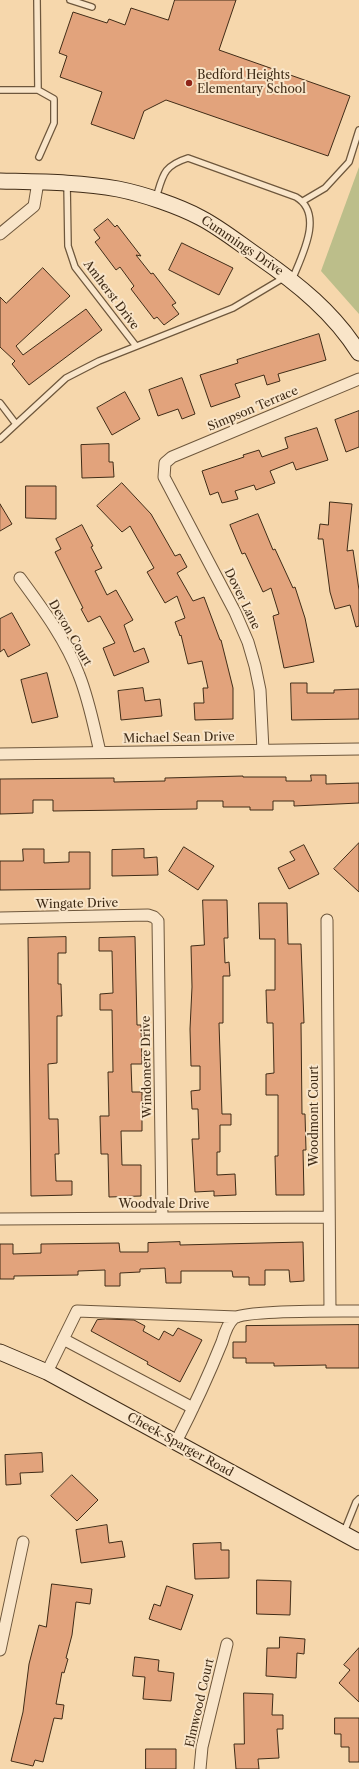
<!DOCTYPE html>
<style>
body{margin:0}
canvas{display:block;background:#f6d7ac}
</style>
<canvas width="359" height="1769"></canvas>
<script>
const ctx = document.querySelector('canvas').getContext('2d');
ctx.lineJoin = 'round';
function paint(path, color) { ctx.fillStyle = color; ctx.fill(path, 'evenodd'); }
function trace(path, color, width, dash) { ctx.strokeStyle = color; ctx.lineWidth = width; ctx.lineCap = dash ? 'butt' : 'round'; ctx.setLineDash(dash || []); ctx.stroke(path); }
function label(font, color, halo, rows, align = 'center') {
  ctx.font = font + ' "Libre Caslon Text",serif'; ctx.lineWidth = 4; ctx.setLineDash([]); ctx.textBaseline = 'middle'; ctx.strokeStyle = halo; ctx.fillStyle = color; for (const [text, x, y, turn = 0] of rows) {
    ctx.save(); ctx.translate(x, y); ctx.rotate((+turn || 0) * Math.PI / 180); ctx.textAlign = isNaN(turn) ? turn : align; if (halo) ctx.strokeText(text, 0, 0); ctx.fillText(text, 0, 0); ctx.restore();
  }
}
const green = new Path2D(`
 M359 167V314L321 271Z`);
const building = new Path2D(`
 M175 0H236L219 50 350 96 328 156 166 100 144 111 134 139 91 124 102 92 60 77 67 56 59 53 73 12 107 23 109 19 125 25 131 8 168 20Z
 M108 219 115 227 117 225 141 256 136 255 151 274 153 273 176 303 172 305 179 314 164 325 157 317 154 319 131 289 134 286 120 267 116 270 95 242 100 238 94 230Z
 M182 243 233 268 219 295 169 270Z
 M43 268 70 296 16 346 23 355 86 309 102 330 29 385 12 364 15 361 0 347V297L6 303Z
 M319 334 326 360 278 374 280 381 267 385 264 375 235 384 240 397 211 407 200 375 238 363 237 360Z
 M182 378 195 414 182 419 178 409 158 416 149 390Z
 M125 392 140 419 112 435 97 408Z
 M359 411V447L346 452 335 420Z
 M317 428 328 460 296 470 293 462 270 471 275 483 256 490 254 485 235 491 238 499 222 503 218 492 210 495 202 471 244 457 243 455 259 450 262 457 288 448 285 438Z
 M109 444V462H113L114 477 82 478 81 445Z
 M122 483 151 514 175 556 180 554 187 567 177 573 193 601 204 597 220 640H221L233 688V719L195 720 194 703H204L203 688H208L202 661 188 664 181 635 180 636 175 622 185 618 177 596 165 603 147 572 154 568 130 526 122 532 97 506Z
 M26 486H56V519L26 518Z
 M330 502 352 504 347 551 353 550 359 590V626L356 627 350 605 335 609 330 592 323 539H318L320 524 328 525Z
 M0 504 12 524 0 531Z
 M258 514 273 550 275 549 293 588 295 587 305 618 314 662 284 668 273 616 279 614 271 588 263 592 245 553 242 554 230 525Z
 M82 525 93 546 91 547 102 568 95 571 107 595 116 590 133 620 124 625 134 652 144 648 149 662 114 676 103 648 115 643 100 616 88 622 81 609 83 608 55 552 61 549 56 539Z
 M12 613 30 645 8 657 4 649 0 652V619Z
 M47 673 58 717 32 723 21 680Z
 M291 683H307V693H334V690L359 689V719L292 720Z
 M143 688 145 701 160 699 162 716 121 720 118 691Z
 M311 775H326V784L359 783V803L294 806V801H273V810H250V807H223V801H197V809L53 811V800H33V813L0 814V779L114 778V782L165 781V778L243 776V777H286V781H311Z
 M359 843V892L334 869Z
 M304 845 319 874 289 889 278 868 295 860 290 852Z
 M184 847 214 866 198 890 169 871Z
 M23 849H44V863L69 862V852H90V889L0 890V861H23Z
 M144 849V858L157 857 158 875 112 876V850Z
 M203 900H227L228 938H224L225 963 229 962 230 976H223V1023H219L222 1114H231V1125H220V1152H217V1175L235 1174 236 1195 214 1196V1191L195 1192 192 1139H199L198 1109H192L191 1091 200 1090V1066H191L190 1029 192 987 191 946 204 945Z
 M259 903H287L288 944H301L304 1023H301L302 1114H305L306 1150H303L304 1195H276L275 1156H278V1095H266V1074L274 1073 273 1023H267L266 990H275V939H260Z
 M66 937V953H58V984H61L62 1016H57V1063L48 1064 49 1119H58L59 1154H55L56 1181H72V1195L31 1196 28 938Z
 M135 937 137 1025H141L142 1064H131L132 1092H142V1131H121L122 1165H141V1196L109 1197 108 1154H101L100 1116H109L108 1072H113L112 1010H100V994L113 993 112 951H99V938Z
 M180 1242V1245L303 1242 304 1281 290 1282 289 1270H265V1285H249V1277H233L232 1271H181V1283H166L165 1268 140 1269V1272L120 1273V1286H105V1270L78 1271V1275L14 1276V1279H0V1244H13V1254L41 1253V1244L119 1243 120 1252H148V1243Z
 M106 1319 134 1320 145 1326 143 1331 159 1340 164 1331 173 1336 178 1328 202 1340 180 1382 147 1364 148 1362 91 1331 97 1320Z
 M359 1325V1368H326V1365L274 1366V1363H246V1358H233V1342H246V1326Z
 M42 1453 43 1472 20 1473 21 1484 6 1485 5 1455Z
 M72 1475 98 1500 77 1521 51 1496Z
 M107 1525 109 1543 122 1541 125 1557 81 1563 76 1530Z
 M221 1543V1550H229V1578L195 1579 193 1544Z
 M257 1580 291 1581 290 1615 257 1614Z
 M52 1584 92 1589 90 1604 76 1602 72 1635 66 1658 68 1659 64 1673 62 1672 56 1704 64 1705 62 1719 54 1718 43 1762 35 1760 33 1766 11 1761 23 1712 29 1664 39 1625 46 1627Z
 M167 1586 193 1595 181 1630 149 1619 154 1604 160 1606Z
 M280 1637 305 1639 304 1654 297 1653 296 1678 266 1676 267 1648H279Z
 M359 1648V1702L339 1683 350 1670 344 1665Z
 M135 1657 159 1660 158 1671 174 1673 171 1701 143 1699 145 1677 133 1676Z
 M244 1693 273 1694 272 1715H283V1729H277L279 1758 258 1759 259 1769H236L234 1744H244Z
 M335 1718H359V1762H349V1747H341V1734H335Z
 M146 1749H176V1769H146Z`);
const lane = new Path2D(`
 M37 0 38 90 54 99V123L39 157
 M70 0 92 7
 M0 90H38
 M67 183 68 246 75 267 136 346
 M156 198C163 175 163 166 188 158L296 197C325 214 301 257 292 280
 M303 201 325 188 349 162 359 130
 M0 403 16 424
 M0 439 66 378 99 361 233 308 285 277
 M344 1532 356 1502 359 1499`);
const street = new Path2D(`
 M0 234 34 206 38 182
 M20 578C42 608 66 640 79 675 89 700 94 727 100 752
 M263 750 260 690 255 666 248 642 235 612 164 477 165 463 172 457 359 379
 M0 754 359 749
 M0 918 148 915 154 917 158 921 162 1218
 M327 920 330 1311
 M0 1219 329 1217
 M63 1339 193 1408
 M47 1372 77 1311 237 1317
 M176 1442C193 1409 208 1377 222 1342 224 1335 228 1323 234 1318 247 1310 338 1311 359 1311
 M0 1650 23 1542
 M200 1769 202 1747 227 1644`);
const secondary = new Path2D(`
 M0 181C39 182 80 182 118 189 143 194 179 206 201 218 222 229 240 244 259 257 298 284 334 313 359 353
 M0 1352 47 1372 359 1542`);
const markers = [
 [189,83,4,"#8f2418"]
];
const poiNames = [
 ["Bedford Heights",197,76],
 ["Elementary School",197,90]
];
const streetNames = [
 ["Cummings Drive",242,246,34],
 ["Amherst Drive",111,295,53],
 ["Simpson Terrace",253,409,-23],
 ["Dover Lane",242,599,64],
 ["Devon Court",70,633,60],
 ["Michael Sean Drive",179,738,-1],
 ["Wingate Drive",77,904,-1],
 ["Windomere Drive",147,1067,-91],
 ["Woodmont Court",315,1116,-90],
 ["Woodvale Drive",164,1205],
 ["Cheek-Sparger Road",180,1445,29],
 ["Elmwood Court",200,1703,-77]
];
paint(green, '#bcbe8a');
paint(building, '#e2a37c');
trace(building, '#402c17', 1);
trace(lane, '#6e573c', 8);
trace(street, '#6e573c', 13);
trace(secondary, '#402c17', 17);
trace(lane, '#f9e5c9', 5.5);
trace(street, '#f9e5c9', 11);
trace(secondary, '#f9e5c9', 15);
for (const [x, y, r, color] of markers) { const dot = new Path2D(); dot.arc(x, y, r, 0, 2 * Math.PI); ctx.fillStyle = color; ctx.fill(dot); trace(dot, '#f9e5c9', 1.5); }
label('12px', '#402c17', '#f9e5c9', poiNames, 'left');
label('12px', '#402c17', '#f9e5c9', streetNames);
</script>
